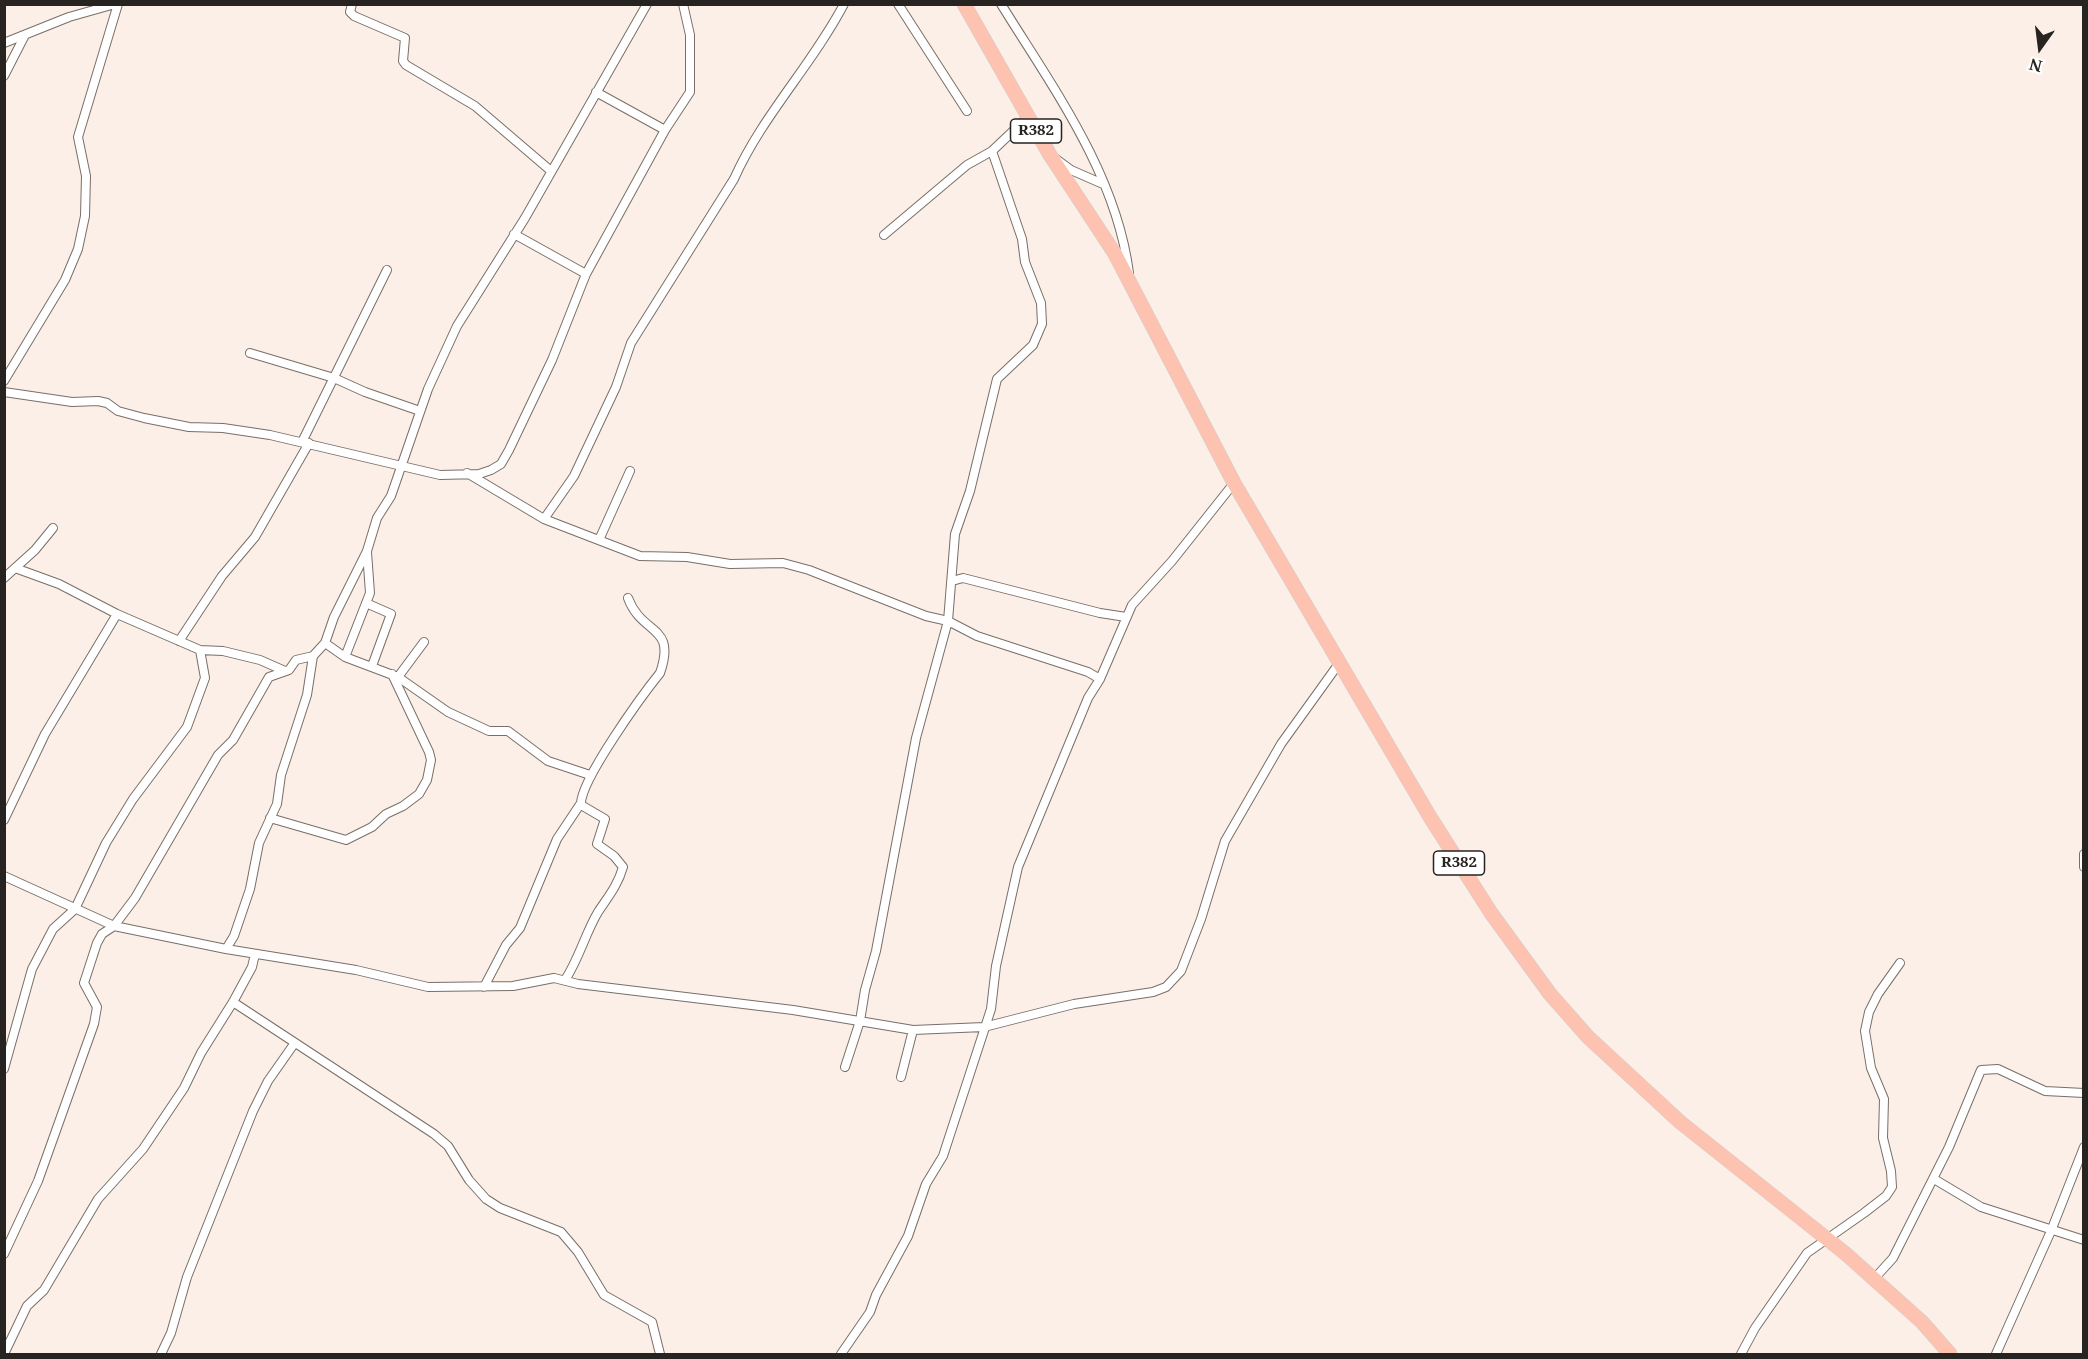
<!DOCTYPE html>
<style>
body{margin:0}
#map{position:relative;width:2088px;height:1359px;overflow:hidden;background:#fbefe7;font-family:"Noto Serif",serif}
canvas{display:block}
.frame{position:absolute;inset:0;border:6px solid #272320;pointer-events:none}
.north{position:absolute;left:2010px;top:18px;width:60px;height:60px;-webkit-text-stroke:4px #fff;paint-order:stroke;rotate:194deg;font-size:16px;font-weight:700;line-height:24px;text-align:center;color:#272320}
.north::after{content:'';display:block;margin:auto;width:21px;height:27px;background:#272320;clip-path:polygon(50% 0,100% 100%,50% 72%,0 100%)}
</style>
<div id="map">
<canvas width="2088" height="1359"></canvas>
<div class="frame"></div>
<div class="north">N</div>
</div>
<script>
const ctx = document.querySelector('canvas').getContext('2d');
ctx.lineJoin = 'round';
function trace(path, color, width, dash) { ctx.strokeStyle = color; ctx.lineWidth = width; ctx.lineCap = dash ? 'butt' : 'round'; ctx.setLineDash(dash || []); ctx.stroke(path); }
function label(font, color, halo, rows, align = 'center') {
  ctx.font = font + ' "Noto Serif",serif'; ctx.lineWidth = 4.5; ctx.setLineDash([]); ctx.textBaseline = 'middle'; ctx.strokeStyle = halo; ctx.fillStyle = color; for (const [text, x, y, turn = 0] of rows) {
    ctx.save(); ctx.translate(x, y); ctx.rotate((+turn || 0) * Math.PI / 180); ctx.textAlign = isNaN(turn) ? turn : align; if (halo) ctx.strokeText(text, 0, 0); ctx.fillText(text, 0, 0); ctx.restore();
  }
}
const minor = new Path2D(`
 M352 4 350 12 354 16 405 38 403 61 406 65 475 106 551 171
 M898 4 967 111
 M1001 4C1053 88 1116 173 1129 273
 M4 43 69 17 115 4
 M4 76 24 37
 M596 92 665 130
 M1056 159 1071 170 1103 184
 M514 234 586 274
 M884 235 967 165 992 151 1028 117
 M250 353 334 378 365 392 420 411
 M4 381 65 280 78 249 85 216 86 176 78 137 118 4
 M4 392 72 402 98 401 107 403 118 411 144 418 189 427 223 428 270 435 440 475 479 474 491 470 501 464 509 450 552 360 586 274 665 130 690 92V35L683 4
 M302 442 387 270
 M467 473 544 519 640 556 687 557 730 564 783 563 809 570 926 616 948 621 977 636 1088 672 1100 679
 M544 519 574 476 616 387 631 343 734 179C762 116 812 65 844 4
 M599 540 630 471
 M15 568 59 584 117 614 200 650 223 651 260 660 285 671
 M4 578 35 550 53 528
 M952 581 963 578 1100 613 1126 617
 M366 603 391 614 372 666
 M179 641 222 576 255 537 309 443
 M325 643 345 657 398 677 448 712 489 731H508L548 761 590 775
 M345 657 370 593 367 552
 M398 677 424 642
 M270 818 346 840 372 827 386 814 403 806 419 794 427 780 431 760 429 752 392 674
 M4 820 45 734 117 614
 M2084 854V867
 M4 876 114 926 226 949 356 970 428 987 513 986 554 978 578 984 793 1010 913 1030 984 1027 1074 1004 1153 992 1166 987 1181 971 1201 919 1225 841 1281 744 1340 662
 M226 949 234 936 250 889 259 843 277 804 281 775 307 695 313 656
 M565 980C579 959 585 934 598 912 608 897 618 885 623 867L614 856 597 844 605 819 581 805C579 782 643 694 660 673 677 624 642 636 628 598
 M484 987 506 945 520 928 557 839 581 803
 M233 1002 434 1134 448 1146 469 1180 486 1199 500 1208 561 1232 578 1252 604 1295 652 1322 660 1354
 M845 1067 860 1021 865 990 876 951 916 738 948 621 955 534 970 491 997 379 1033 345 1042 324 1041 303 1025 262 1022 239 992 151
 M4 1069 32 969 53 929 75 909 106 843 133 799 187 727 205 678 200 650
 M901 1077 913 1030
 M1934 1179 1981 1207 2084 1240
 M4 1254 38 1181 94 1024 97 1007 84 983 97 943 102 934 114 926 135 898 218 755 233 740 269 677 289 670 296 660 313 656 325 643 334 617 367 551 377 518 391 496 428 389 457 326 525 218 647 4
 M1873 1280 1893 1258 1949 1147 1981 1070 1998 1069 2045 1091 2084 1093
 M4 1354 27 1306 44 1290 98 1199 143 1149 184 1088 201 1053 233 1002 252 967 255 954
 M161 1354 171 1333 187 1277 253 1111 268 1081 294 1044
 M841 1354 870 1312 876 1295 908 1236 926 1184 943 1156 991 1009 996 966 1018 867 1088 698 1100 679 1132 605 1172 561 1234 483
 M1741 1354 1755 1328 1807 1253 1864 1213 1886 1196 1892 1187 1891 1171 1883 1138 1884 1099 1871 1068 1865 1031 1869 1012 1878 994 1900 963
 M1996 1354 2051 1231 2084 1147`);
const primary = new Path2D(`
 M964 4 1050 155 1115 254 1234 483 1430 817 1491 913 1550 994 1588 1037 1680 1122 1846 1254 1922 1322 1950 1354`);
const shields = [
 [1036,131,51],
 [1459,863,51]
];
const shieldNames = [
 ["R382",1036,131],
 ["R382",1459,863]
];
trace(minor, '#796f67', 10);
trace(primary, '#cfcfce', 15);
trace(minor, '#fff', 8);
trace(primary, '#fec2b0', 14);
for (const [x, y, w] of shields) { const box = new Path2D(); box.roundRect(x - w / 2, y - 12, w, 24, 4.5); ctx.fillStyle = '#fff'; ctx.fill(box); trace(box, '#272320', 1.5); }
label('bold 15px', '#272320', null, shieldNames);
</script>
